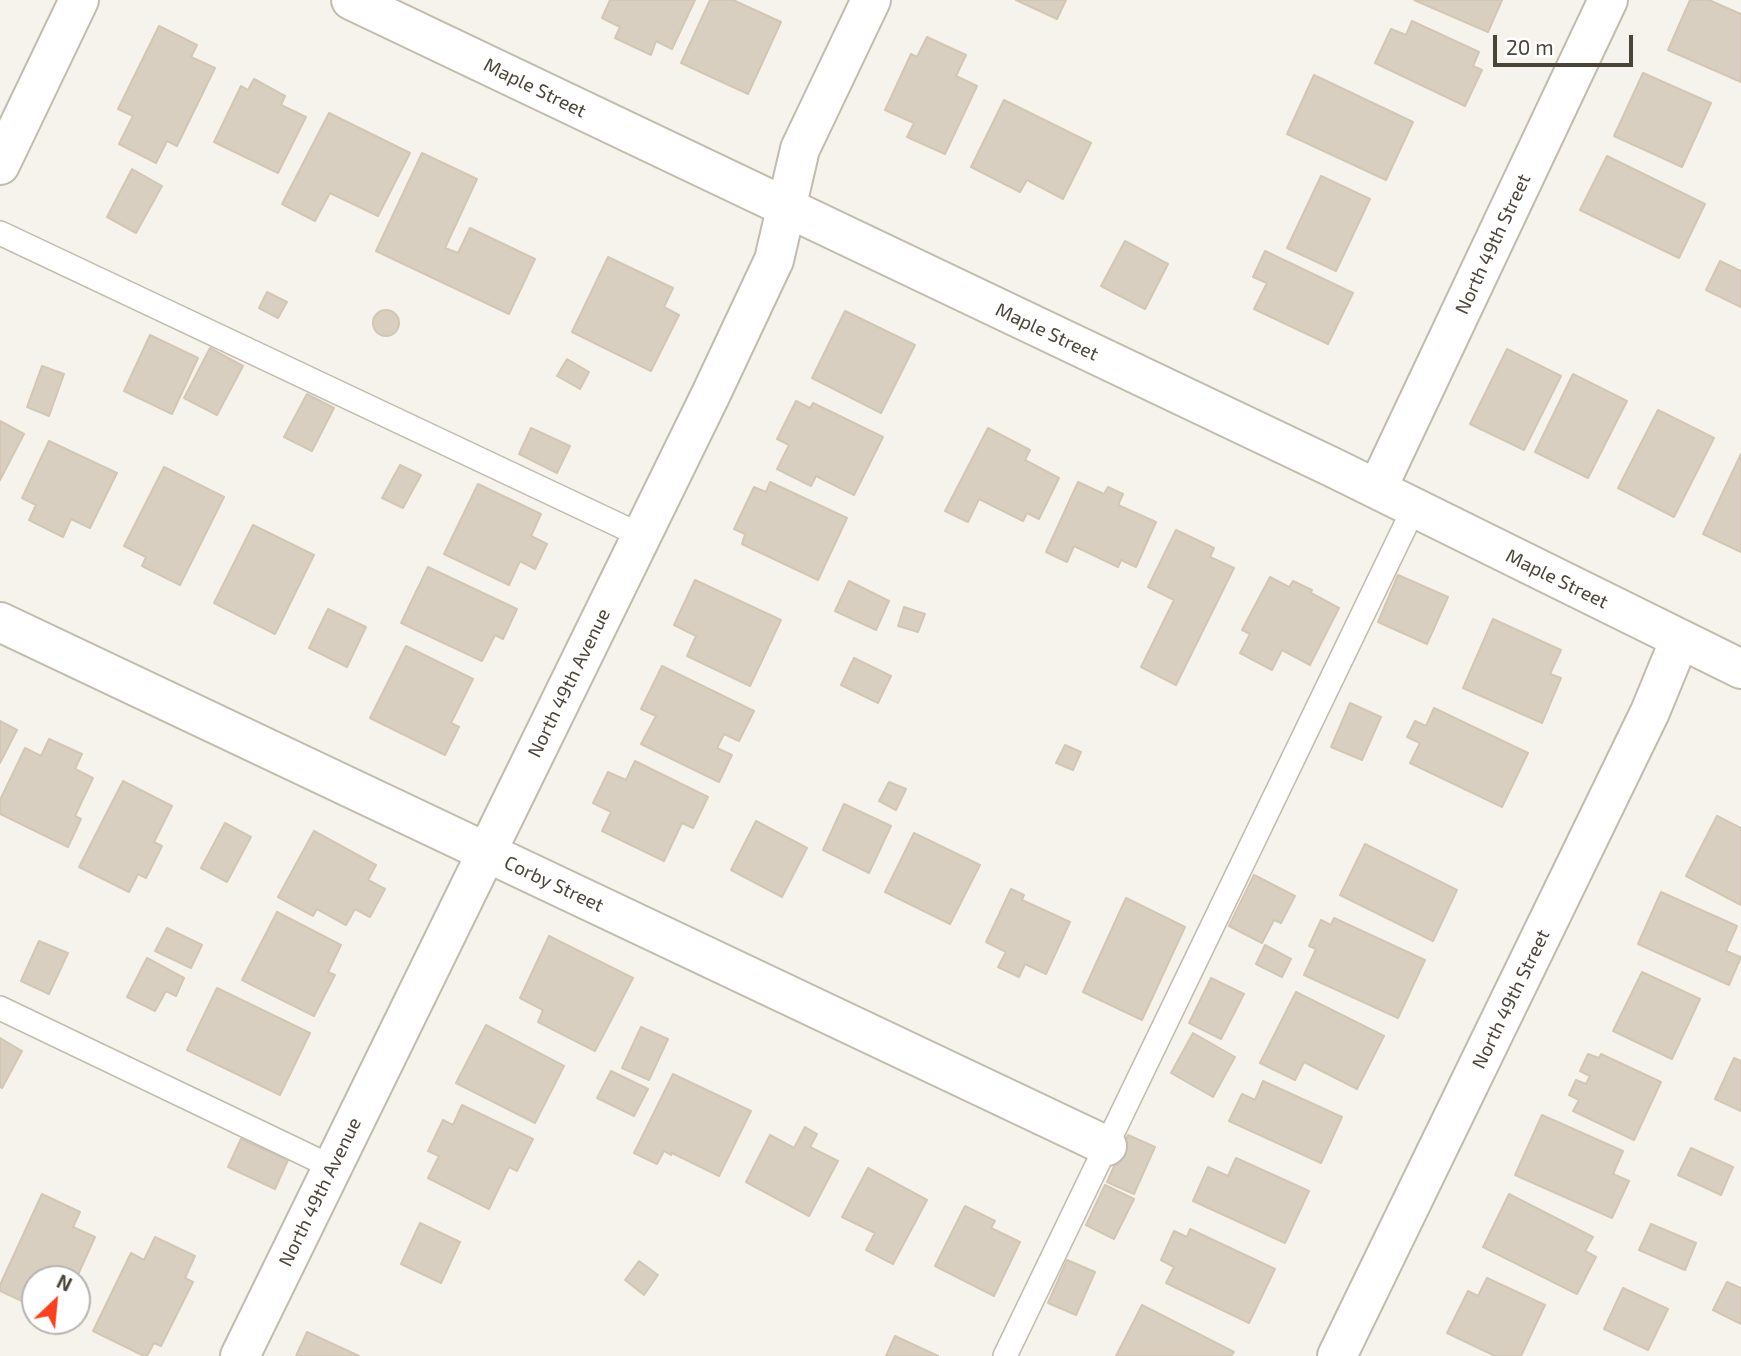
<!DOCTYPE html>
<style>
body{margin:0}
#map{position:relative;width:1741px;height:1356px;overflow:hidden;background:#f6f3ec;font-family:"Exo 2",sans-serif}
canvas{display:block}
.north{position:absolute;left:21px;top:1265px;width:70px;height:70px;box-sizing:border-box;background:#fff;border:2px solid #b7b4b0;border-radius:50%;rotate:26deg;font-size:19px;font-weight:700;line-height:28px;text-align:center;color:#4b4439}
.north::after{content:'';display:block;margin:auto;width:24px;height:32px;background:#fc3f1d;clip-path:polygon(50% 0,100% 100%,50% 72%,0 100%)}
.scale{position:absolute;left:1493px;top:35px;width:140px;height:32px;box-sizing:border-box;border:4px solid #4b4439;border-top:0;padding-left:9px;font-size:21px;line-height:24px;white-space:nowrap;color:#4b4439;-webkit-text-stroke:5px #fff;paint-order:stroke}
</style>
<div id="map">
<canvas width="1741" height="1356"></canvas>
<div class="north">N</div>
<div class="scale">20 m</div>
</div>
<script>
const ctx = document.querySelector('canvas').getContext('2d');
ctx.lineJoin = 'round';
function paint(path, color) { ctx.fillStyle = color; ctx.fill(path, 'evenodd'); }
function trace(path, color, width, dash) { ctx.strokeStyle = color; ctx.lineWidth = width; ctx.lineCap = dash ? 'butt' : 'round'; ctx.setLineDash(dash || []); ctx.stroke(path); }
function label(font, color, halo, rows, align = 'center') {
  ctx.font = font + ' "Exo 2",sans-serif'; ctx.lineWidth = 5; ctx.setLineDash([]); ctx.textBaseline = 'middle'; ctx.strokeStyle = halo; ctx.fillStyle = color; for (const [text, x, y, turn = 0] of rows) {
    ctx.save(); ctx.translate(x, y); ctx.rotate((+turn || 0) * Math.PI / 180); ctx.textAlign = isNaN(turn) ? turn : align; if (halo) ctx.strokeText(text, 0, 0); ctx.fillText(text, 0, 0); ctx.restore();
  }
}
const building = new Path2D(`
 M610 0H695L672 49 656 41 651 55 615 38 620 27 602 18Z
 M710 0H733L781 22 748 94 681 63Z
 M1016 0H1066L1057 19Z
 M1414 0H1502L1488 32Z
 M1690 0H1709L1741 14V82L1668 50Z
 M1412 21 1479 52 1473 66 1482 70 1465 106 1375 63 1391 29 1406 35Z
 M159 26 197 45 191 57 215 68 177 146 167 141 156 163 119 144 133 116 118 109Z
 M927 37 966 55 956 76 977 86 945 154 907 137 914 123 885 110 911 54 917 57Z
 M1643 73 1711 103 1682 167 1614 136Z
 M1314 75 1413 122 1386 180 1287 134Z
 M254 79 285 96 281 105 306 117 278 173 214 142 241 86 248 90Z
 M1004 100 1091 143 1063 199 1027 180 1020 192 971 167Z
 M329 113 410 153 378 216 330 193 315 221 282 204Z
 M422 153 477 179 445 248 458 253 470 228 535 259 509 314 376 251Z
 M1607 156 1705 204 1679 258 1580 210Z
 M132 169 162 186 136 233 107 217Z
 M1321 176 1370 199 1336 271 1287 248Z
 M1125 241 1168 264 1145 309 1101 286Z
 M1265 251 1353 293 1328 344 1254 309 1267 283 1253 277Z
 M608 257 673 288 664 307 679 315 651 371 572 332Z
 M1720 261 1741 271V307L1706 290Z
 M267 292 287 302 278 318 259 308Z
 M373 323a13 13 0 1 1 26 0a13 13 0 1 1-26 0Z
 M845 311 915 345 881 413 812 378Z
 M150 335 198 358 172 414 124 391Z
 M210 348 243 366 217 415 184 398Z
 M1507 349 1561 376 1524 450 1470 424Z
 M567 359 589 372 580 389 557 376Z
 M42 366 64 374 49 416 27 407Z
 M1573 374 1627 401 1588 478 1535 452Z
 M307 394 334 408 312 451 284 437Z
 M796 401 810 408 813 403 883 437 854 495 816 476 811 486 777 469 789 445 777 439Z
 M1658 410 1714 438 1674 517 1618 488Z
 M0 421 24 434 0 480Z
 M531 428 570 446 557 473 519 454Z
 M988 428 1030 450 1025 460 1059 478 1039 519 1027 513 1023 521 979 499 968 522 945 511Z
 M49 441 117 473 90 528 71 519 63 537 29 520 36 505 22 498Z
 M1741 454V552L1703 534Z
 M400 465 421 475 403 508 382 498Z
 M164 467 224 497 180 585 142 566 146 557 124 546Z
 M770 482 847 518 818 580 742 544 745 534 734 529 754 487 766 492Z
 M1078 482 1104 494 1108 487 1123 494 1118 505 1156 522 1136 567 1121 560 1118 567 1074 546 1067 562 1046 552Z
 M478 484 541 514 531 536 547 544 535 569 520 561 509 585 444 554Z
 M253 525 314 555 275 634 214 603Z
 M1176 530 1214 548 1210 557 1234 568 1176 685 1141 667 1174 600 1148 587Z
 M428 567 517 609 503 639 495 635 482 661 401 623Z
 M1398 575 1448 597 1427 644 1378 622Z
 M1270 577 1289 587 1293 581 1312 590 1311 593 1339 608 1310 665 1282 650 1272 670 1240 653 1250 634 1242 630Z
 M695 580 781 620 750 686 687 656 696 636 674 625Z
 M849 581 889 601 876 630 835 611Z
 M904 607 925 614 918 632 898 626Z
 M328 609 366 627 347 667 309 648Z
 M1493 619 1561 650 1550 674 1561 678 1542 723 1463 688Z
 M406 646 473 679 451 723 459 727 445 755 370 718Z
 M854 658 891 676 878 703 841 685Z
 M662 666 754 711 739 741 724 734 717 748 732 755 719 782 641 744 656 716 641 709Z
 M1350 703 1381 717 1362 760 1331 747Z
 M1434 708 1528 753 1502 807 1410 763 1420 743 1407 737 1415 721 1426 726Z
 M0 721 17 730 0 763Z
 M49 739 82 754 75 769 93 778 75 816 81 819 68 847 0 814V800L25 748 41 756Z
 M1065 745 1081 752 1073 770 1056 763Z
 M635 761 708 797 693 828 682 823 664 861 602 831 611 812 593 803 608 772 626 780Z
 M123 781 172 806 154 842 162 846 146 878 138 874 129 892 79 867Z
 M889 782 906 789 896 810 879 801Z
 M844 804 891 826 869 873 823 850Z
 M1717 816 1741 828V905L1686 876Z
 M756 821 807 848 782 897 731 870Z
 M225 823 251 837 227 882 201 868Z
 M314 831 376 865 368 880 385 889 370 917 355 909 346 925 317 909 313 916 278 897Z
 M914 833 980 865 950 924 885 892Z
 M1365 844 1457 890 1433 941 1340 895Z
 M1254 875 1295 896 1281 923 1274 920 1262 943 1229 926Z
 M1011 889 1024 895 1022 900 1070 922 1046 974 1025 964 1019 977 998 967 1006 952 986 942Z
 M1661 892 1737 926 1726 951 1741 957 1729 985 1638 944Z
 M1126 898 1185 927 1142 1020 1083 992Z
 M277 912 341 945 328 972 335 975 314 1016 242 980Z
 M1334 918 1425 960 1398 1018 1304 975 1316 949 1309 946 1321 920 1331 925Z
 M167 928 202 945 191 968 155 951Z
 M549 936 633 978 595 1051 538 1022 543 1010 520 998Z
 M39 941 68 953 49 994 21 981Z
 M1265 945 1291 959 1282 977 1256 964Z
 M147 958 184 978 176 996 166 991 155 1011 127 997Z
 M1642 972 1700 999 1672 1059 1613 1031Z
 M1211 978 1244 994 1221 1039 1189 1023Z
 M217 988 310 1033 280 1095 187 1050Z
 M1296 992 1384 1036 1357 1089 1304 1062 1295 1080 1260 1063Z
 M486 1025 564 1066 535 1123 456 1083Z
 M641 1027 668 1039 649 1080 622 1068Z
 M1193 1033 1235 1057 1213 1097 1171 1073Z
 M0 1038 22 1051 2 1088 0 1087Z
 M1588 1054 1599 1058 1601 1054 1661 1082 1634 1140 1573 1111 1579 1100 1569 1095 1576 1080 1586 1084 1590 1076 1580 1071Z
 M1734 1058 1741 1061V1111L1715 1099Z
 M611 1071 648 1089 634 1116 597 1098Z
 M673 1074 751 1111 719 1176 672 1153 671 1155 664 1151 657 1164 634 1153Z
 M1263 1081 1342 1117 1321 1163 1229 1121 1242 1094 1255 1100Z
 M462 1105 533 1139 517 1171 509 1167 489 1209 428 1178 439 1156 428 1151 443 1120 453 1125Z
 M1542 1115 1623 1151 1613 1174 1629 1181 1612 1218 1515 1175Z
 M805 1127 817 1134 810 1147 838 1161 809 1216 746 1182 770 1135 794 1148Z
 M1128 1135 1155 1147 1134 1194 1107 1182Z
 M241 1139 288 1160 275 1189 228 1167Z
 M1691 1148 1733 1167 1721 1195 1678 1175Z
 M1236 1158 1309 1191 1285 1243 1193 1201 1208 1167 1228 1176Z
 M868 1168 927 1200 893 1264 866 1250 875 1233 842 1217Z
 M1105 1185 1134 1199 1114 1239 1086 1225Z
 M42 1194 80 1212 73 1227 95 1237 76 1279H35V1307L0 1291V1285Z
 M1509 1194 1593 1237 1585 1251 1596 1257 1577 1294 1483 1247Z
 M965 1206 995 1221 991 1228 1020 1242 994 1296 935 1266Z
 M420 1223 460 1242 441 1283 401 1264Z
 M1651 1224 1696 1243 1685 1270 1639 1250Z
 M1190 1229 1275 1269 1249 1323 1166 1283 1174 1267 1161 1260 1174 1231 1187 1237Z
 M155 1237 195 1256 185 1278 193 1282 161 1346 154 1343 147 1356H144L93 1331 131 1253 144 1260Z
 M1067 1260 1095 1272 1076 1315 1048 1303Z
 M639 1261 658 1275 644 1295 625 1280Z
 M1487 1278 1545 1305 1521 1356H1495L1447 1333 1468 1291 1478 1296Z
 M1727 1282 1741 1288V1324L1713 1310Z
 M1623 1288 1668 1309 1648 1350 1604 1329Z
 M1142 1305 1234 1352 1231 1356H1116Z
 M307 1332 359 1356H296Z
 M895 1336 938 1356H886Z`);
const service = new Path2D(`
 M0 233 642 536
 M0 1008 332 1167
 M1005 1356 1414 508`);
const minor = new Path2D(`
 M351 0 1334 468 1741 669
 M0 165 79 0
 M1377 489 1608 0
 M0 622 1107 1146
 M240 1356 711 394 774 260 800 149 871 0
 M1337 1356 1650 712 1680 639`);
const streetNames = [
 ["Maple Street",535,88,26],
 ["North 49th Street",1493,244,-65],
 ["Maple Street",1047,332,25],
 ["Maple Street",1557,579,26],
 ["North 49th Avenue",569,683,-64],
 ["Corby Street",554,884,25],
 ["North 49th Street",1511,999,-64],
 ["North 49th Avenue",320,1192,-64]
];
paint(building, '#d8cfc1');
trace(building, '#d3c7b4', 2);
trace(service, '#c2bbae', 26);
trace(minor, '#c2bbae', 42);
trace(service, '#fff', 23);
trace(minor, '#fff', 38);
label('19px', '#4b4439', '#fff', streetNames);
</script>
